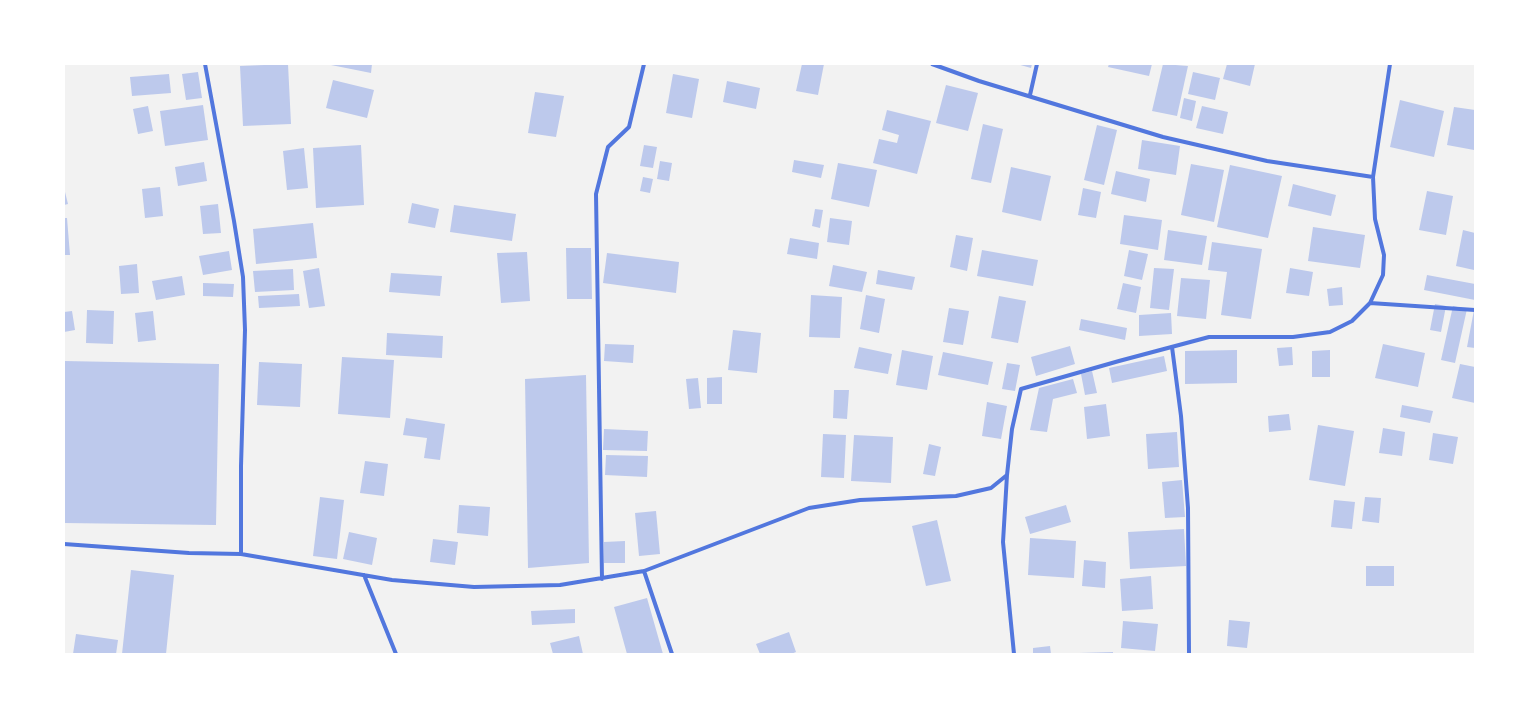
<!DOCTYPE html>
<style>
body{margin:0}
#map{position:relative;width:1539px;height:718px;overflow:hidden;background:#f2f2f2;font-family:"Fira Sans Condensed",sans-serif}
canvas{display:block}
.frame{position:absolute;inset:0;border:65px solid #fff;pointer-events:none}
</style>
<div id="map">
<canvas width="1539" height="718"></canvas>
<div class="frame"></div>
</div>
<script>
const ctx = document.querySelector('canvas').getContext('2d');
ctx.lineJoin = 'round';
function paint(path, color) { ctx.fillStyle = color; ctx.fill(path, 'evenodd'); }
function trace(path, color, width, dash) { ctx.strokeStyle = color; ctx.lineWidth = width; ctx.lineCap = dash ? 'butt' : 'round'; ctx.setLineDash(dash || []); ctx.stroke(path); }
const building = new Path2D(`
 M288 64 291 124 243 126 240 66Z
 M326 64H372L371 73Z
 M802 64H824L818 95 796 91Z
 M1017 64H1032L1031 68Z
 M1109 64H1152L1149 76 1108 67Z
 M1163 64 1188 66 1177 116 1152 111Z
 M1227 64H1255L1250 86 1223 79Z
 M198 72 202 98 186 100 182 74Z
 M1193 72 1220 78 1215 100 1188 94Z
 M169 74 171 93 132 96 130 77Z
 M673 74 699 79 692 118 666 113Z
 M333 80 374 90 367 118 326 108Z
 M727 81 760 88 756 109 723 102Z
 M946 85 978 93 968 131 936 123Z
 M535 92 564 96 556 137 528 133Z
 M1184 98 1196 101 1192 121 1180 118Z
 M1400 100 1444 111 1434 157 1390 147Z
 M203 105 208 140 165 146 160 111Z
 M148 106 153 131 138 134 133 109Z
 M1202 106 1228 112 1223 134 1196 128Z
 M1454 107 1475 110 1474 150 1447 145Z
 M887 110 931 121 917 174 873 163 879 139 897 143 899 135 882 130Z
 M983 124 1003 129 991 183 971 179Z
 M1097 125 1117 130 1104 185 1084 180Z
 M1142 140 1180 146 1176 175 1138 169Z
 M361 145 364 205 316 208 313 148Z
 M644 145 657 147 653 168 640 166Z
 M304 148 308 188 287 190 283 151Z
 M794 160 824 165 821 178 792 172Z
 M660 161 672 163 669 181 657 179Z
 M204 162 207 181 178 186 175 167Z
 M838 163 877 170 869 207 831 199Z
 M1191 164 1224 170 1214 222 1181 215Z
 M1230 165 1282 176 1268 238 1217 227Z
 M1011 167 1051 176 1041 221 1002 212Z
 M1116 171 1150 179 1146 202 1111 194Z
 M643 177 653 179 650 193 640 191Z
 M1293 184 1336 195 1331 216 1288 206Z
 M160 187 163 216 145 218 142 189Z
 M64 188 68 204 64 205Z
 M1083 188 1101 192 1096 218 1078 215Z
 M1427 191 1453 196 1446 235 1419 230Z
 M412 203 439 209 435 228 408 223Z
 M218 204 221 233 203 234 200 206Z
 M454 205 516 214 512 241 450 232Z
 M815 209 823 210 820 228 812 226Z
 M1124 215 1162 220 1158 250 1120 244Z
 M64 218H67L70 255H64Z
 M830 218 852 221 849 245 827 242Z
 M313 223 317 258 256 264 253 229Z
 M1313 227 1365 235 1360 268 1308 261Z
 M1168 230 1207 236 1202 265 1164 260Z
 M1463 230 1475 233 1474 270 1456 266Z
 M956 235 973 238 967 271 950 267Z
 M790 238 819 243 817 259 787 254Z
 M1212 242 1262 249 1251 319 1221 315 1227 272 1208 270Z
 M566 248H591L592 299H567Z
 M982 250 1038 260 1033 286 977 276Z
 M1129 250 1148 254 1142 280 1124 276Z
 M229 251 232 270 203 275 199 256Z
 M527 252 530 301 501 303 497 253Z
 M607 253 679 262 676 293 603 283Z
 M137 264 139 293 121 294 119 266Z
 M833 265 867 272 862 292 829 286Z
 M319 268 325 306 309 308 303 271Z
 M1154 268 1174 269 1169 310 1150 308Z
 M1290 268 1313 272 1309 296 1286 293Z
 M293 269 294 290 255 292 253 271Z
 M878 270 915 277 912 290 876 284Z
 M391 273 442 276 440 296 389 292Z
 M1427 275 1475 284V300L1424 290Z
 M182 276 185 295 156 300 152 281Z
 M1181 278 1210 280 1206 319 1177 316Z
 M203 283 234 284 233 297 203 296Z
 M1123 283 1141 287 1136 313 1117 309Z
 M1342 287 1343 305 1329 306 1327 289Z
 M299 294 300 306 259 308 258 296Z
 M811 295 842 297 840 338 809 337Z
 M866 295 885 299 879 333 860 329Z
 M999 296 1026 301 1018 343 991 338Z
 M1435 304 1446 306 1441 332 1430 330Z
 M1453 306 1467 309 1455 363 1441 360Z
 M949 308 969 311 963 345 943 342Z
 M87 310 114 311 113 344 86 343Z
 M1474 310H1475V348L1467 347Z
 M72 311 75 330 64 332V312Z
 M153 311 156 340 138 342 135 313Z
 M1171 313 1172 334 1139 336V315Z
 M1081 319 1127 328 1125 340 1079 330Z
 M733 330 761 333 757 373 728 370Z
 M387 333 443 336 442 358 386 355Z
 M605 344 634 345 633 363 604 361Z
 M1383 344 1425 353 1418 387 1375 378Z
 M1070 346 1075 364 1036 376 1031 357Z
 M859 347 892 354 888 374 854 368Z
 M1292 347 1293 365 1279 366 1277 348Z
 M902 350 933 356 927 390 896 385Z
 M1237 350V383L1185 384V351Z
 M1330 350V377H1312V351Z
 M943 352 993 362 988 385 938 375Z
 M1164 356 1167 371 1112 383 1109 368Z
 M342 357 394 360 390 418 338 414Z
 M64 361 219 364 216 525 64 523Z
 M259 362 302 364 300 407 257 405Z
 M1007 363 1020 365 1015 391 1002 389Z
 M1460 364 1475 367V403L1452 398Z
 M1092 371 1097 393 1085 395 1081 374Z
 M586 375 589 563 528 568 525 379Z
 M722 377V404H707V378Z
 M698 378 701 408 689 409 686 379Z
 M1073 379 1077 393 1053 399 1047 432 1030 430 1039 388Z
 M834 390H849L847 419 833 418Z
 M987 402 1007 406 1001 439 982 436Z
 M1106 404 1110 436 1087 439 1084 407Z
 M1402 405 1433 411 1430 423 1400 417Z
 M1289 414 1291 430 1269 432 1268 416Z
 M406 418 445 424 440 460 424 458 427 438 403 435Z
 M1318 425 1354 431 1345 486 1309 480Z
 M1383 428 1405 432 1402 456 1379 453Z
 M604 429 648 431 647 451 603 450Z
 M1177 432 1179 467 1148 469 1146 434Z
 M1433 433 1458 437 1453 464 1429 460Z
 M823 434 846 435 844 478 821 477Z
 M854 435 893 437 891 483 851 481Z
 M929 444 941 447 935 476 923 474Z
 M606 455 648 456 647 477 605 475Z
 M365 461 388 464 384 496 360 493Z
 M1182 480 1185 517 1165 518 1162 482Z
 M320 497 344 500 337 559 313 556Z
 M1365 497 1381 498 1379 523 1362 521Z
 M1334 500 1355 502 1352 529 1331 527Z
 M459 505 490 507 488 536 457 533Z
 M1066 505 1071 522 1030 534 1025 517Z
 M656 511 660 554 639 556 635 513Z
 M937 520 951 581 926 586 912 526Z
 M1184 529 1186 566 1130 569 1128 532Z
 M349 532 377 538 372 565 343 559Z
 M1030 538 1076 541 1074 578 1028 575Z
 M433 539 458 542 455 565 430 562Z
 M625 541V563H604V542Z
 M1084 560 1106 562 1105 588 1082 586Z
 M1366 566H1394V586H1366Z
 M131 570 174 575 166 654H122Z
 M1151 576 1153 609 1122 611 1120 579Z
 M647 598 663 654H627L614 607Z
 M575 609V623L532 625 531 611Z
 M1229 620 1250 622 1247 648 1227 646Z
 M1123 621 1158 624 1155 651 1121 648Z
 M789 632 796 652 791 654H760L756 644Z
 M76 634 118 640 116 654H73Z
 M579 636 583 654H553L550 643Z
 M1050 646 1051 654H1033V648Z
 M1113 652V654H1079V653Z`);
const minor = new Path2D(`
 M205 64 234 221 243 277 245 330 241 466V554
 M932 64 979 81 1163 137 1267 161 1373 177
 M1030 95 1037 64
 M1370 303 1475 310
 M1172 347 1181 416 1188 508 1189 654
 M1007 475 1003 542 1014 654
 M64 544 189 553 241 554 392 580 474 587 560 585 644 571 809 508 860 500 956 496 991 488 1007 475 1012 429 1021 389 1119 361 1209 337H1293L1330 332 1352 321 1370 303 1383 275 1384 255 1375 219 1373 177 1390 64
 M644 571 672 654
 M364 575 396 654
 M602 579 596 194 608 147 629 127 644 64`);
paint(building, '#bdc9ec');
trace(minor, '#5277de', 4);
</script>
